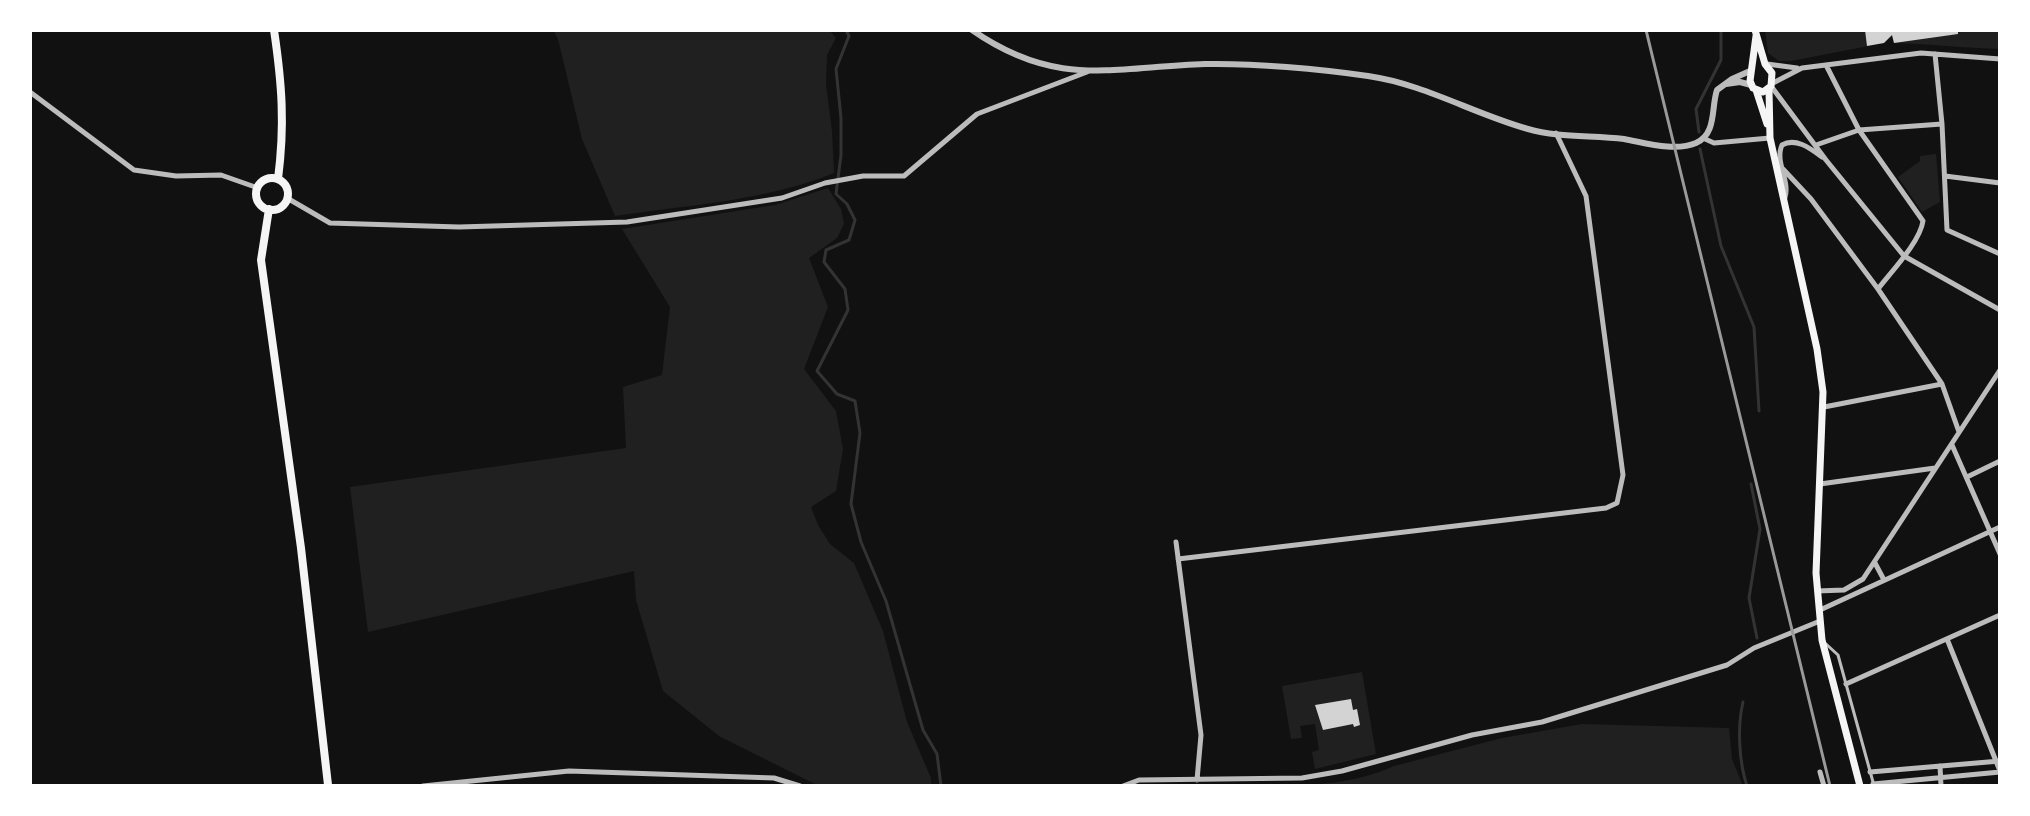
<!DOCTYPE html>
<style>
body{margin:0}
#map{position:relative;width:2030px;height:816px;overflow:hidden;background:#111;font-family:Roboto,sans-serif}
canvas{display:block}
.frame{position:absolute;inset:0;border:32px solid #fff;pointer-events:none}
</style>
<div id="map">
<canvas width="2030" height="816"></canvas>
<div class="frame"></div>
</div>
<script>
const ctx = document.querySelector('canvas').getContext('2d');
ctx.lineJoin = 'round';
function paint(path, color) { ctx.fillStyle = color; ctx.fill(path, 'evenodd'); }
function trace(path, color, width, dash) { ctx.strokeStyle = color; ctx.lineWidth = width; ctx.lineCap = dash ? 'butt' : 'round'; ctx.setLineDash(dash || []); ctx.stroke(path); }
const green = new Path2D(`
 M553 30H829L836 38 827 55 826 84 832 131 834 173C765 201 688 205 615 216L582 139 558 39Z
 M1765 30H2000V49C1964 48 1930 44 1894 43L1892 36 1884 43 1791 61H1779L1768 53Z
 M1936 154 1940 202 1922 212 1898 177 1920 161V156Z
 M828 188 841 209 844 224 837 238 809 258 828 307 804 369 836 411 843 449 836 491 811 507 818 525 830 544 854 563 883 631 907 722 931 778V786H819L719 736 663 691 636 600 634 571 368 632 350 487 626 448 623 387 662 375 670 307 622 229 775 205Z
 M1362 672 1376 754 1315 769 1312 752 1319 750 1315 724 1300 726 1302 738 1291 739 1282 686Z
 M1582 724 1729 728 1732 759 1743 786H1217C1275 785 1340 791 1394 766L1502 738Z`);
const stream = new Path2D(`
 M846 30 849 36 836 69 841 118V155L836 194 847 204 855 220 849 240 826 250 824 262 845 289 848 310 817 371 837 394 855 401 860 433 851 504 861 542 886 601 923 730 937 754 941 786
 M1699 132 1696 109 1721 60V30
 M1700 149 1721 246 1754 327 1759 411
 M1751 484 1760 529 1749 598 1757 638
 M1743 702C1737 727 1739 762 1747 786`);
const building = new Path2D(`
 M1865 30H1958V34L1894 43 1892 35 1884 43 1867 46Z
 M1351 699 1353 710 1357 709 1360 725 1354 727 1353 724 1323 730 1315 705Z`);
const service = new Path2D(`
 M1826 644 1838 655 1873 782`);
const minor = new Path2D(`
 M1935 54 1942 124 1947 230 2000 254
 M1767 64 1797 68
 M1826 65 1859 130 1923 221C1920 242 1891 272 1878 289
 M1773 83 1802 68 1921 53 2000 59
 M1771 86 1826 160 1904 256 2000 310
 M30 92 134 170 176 176 221 175 258 188
 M1703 138 1714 143 1770 138
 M1816 145 1859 130 1942 124
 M1776 165 1783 169 1811 199 1878 289 1942 384 1959 432
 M1945 176 2000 183
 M287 198 330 223 459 227 627 222 782 198 825 183 863 176H904L977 114 1087 72
 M1784 200C1792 182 1774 163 1782 145 1796 137 1811 149 1822 157
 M1824 407 1942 384
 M1952 445 2000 554
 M1967 477 2000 461
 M1820 484 1935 468
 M1176 542 1201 735 1197 780
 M1178 559 1606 508 1617 503 1623 475 1586 196 1556 133
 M1875 563 1884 580
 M1817 591 1844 590 1863 579 2000 370
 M1820 610 2000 527
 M1947 639 2000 771
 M1846 684 2000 615
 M1940 766 1941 786
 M1820 772 1824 786
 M1870 772 2000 761
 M1873 784 2000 772
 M423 786 569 771 774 778 800 786
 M1123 786 1139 780 1302 778 1342 771 1472 735 1542 722 1727 665 1754 648 1820 621`);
const tertiary = new Path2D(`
 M972 30C1057 89 1112 67 1205 64 1253 63 1320 69 1368 76 1424 84 1474 114 1528 129 1558 138 1593 135 1624 139 1646 143 1675 152 1696 143 1717 134 1711 107 1717 90L1732 79 1750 71
 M1726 84 1740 82 1751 85`);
const secondary = new Path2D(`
 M1755 30 1765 64 1772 73 1771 86 1763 92 1753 88 1750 81 1756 36
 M1769 89 1770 138 1817 349 1823 392 1816 573 1822 640 1860 786
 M1756 90 1767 124`);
const trunk = new Path2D(`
 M274 30C282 84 285 125 278 179
 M256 194a16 16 0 1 1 32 0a16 16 0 1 1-32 0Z
 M269 209 261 260 301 548 328 785`);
const rail = new Path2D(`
 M1646 30 1830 786`);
paint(green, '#202020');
trace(stream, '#333', 3);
paint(building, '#d3d3d3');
trace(service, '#bcbcbc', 3);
trace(minor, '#bcbcbc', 5);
trace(tertiary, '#bcbcbc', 6);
trace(secondary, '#f5f5f5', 7);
trace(trunk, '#f5f5f5', 8);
trace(rail, '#9a9a9a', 3);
</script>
